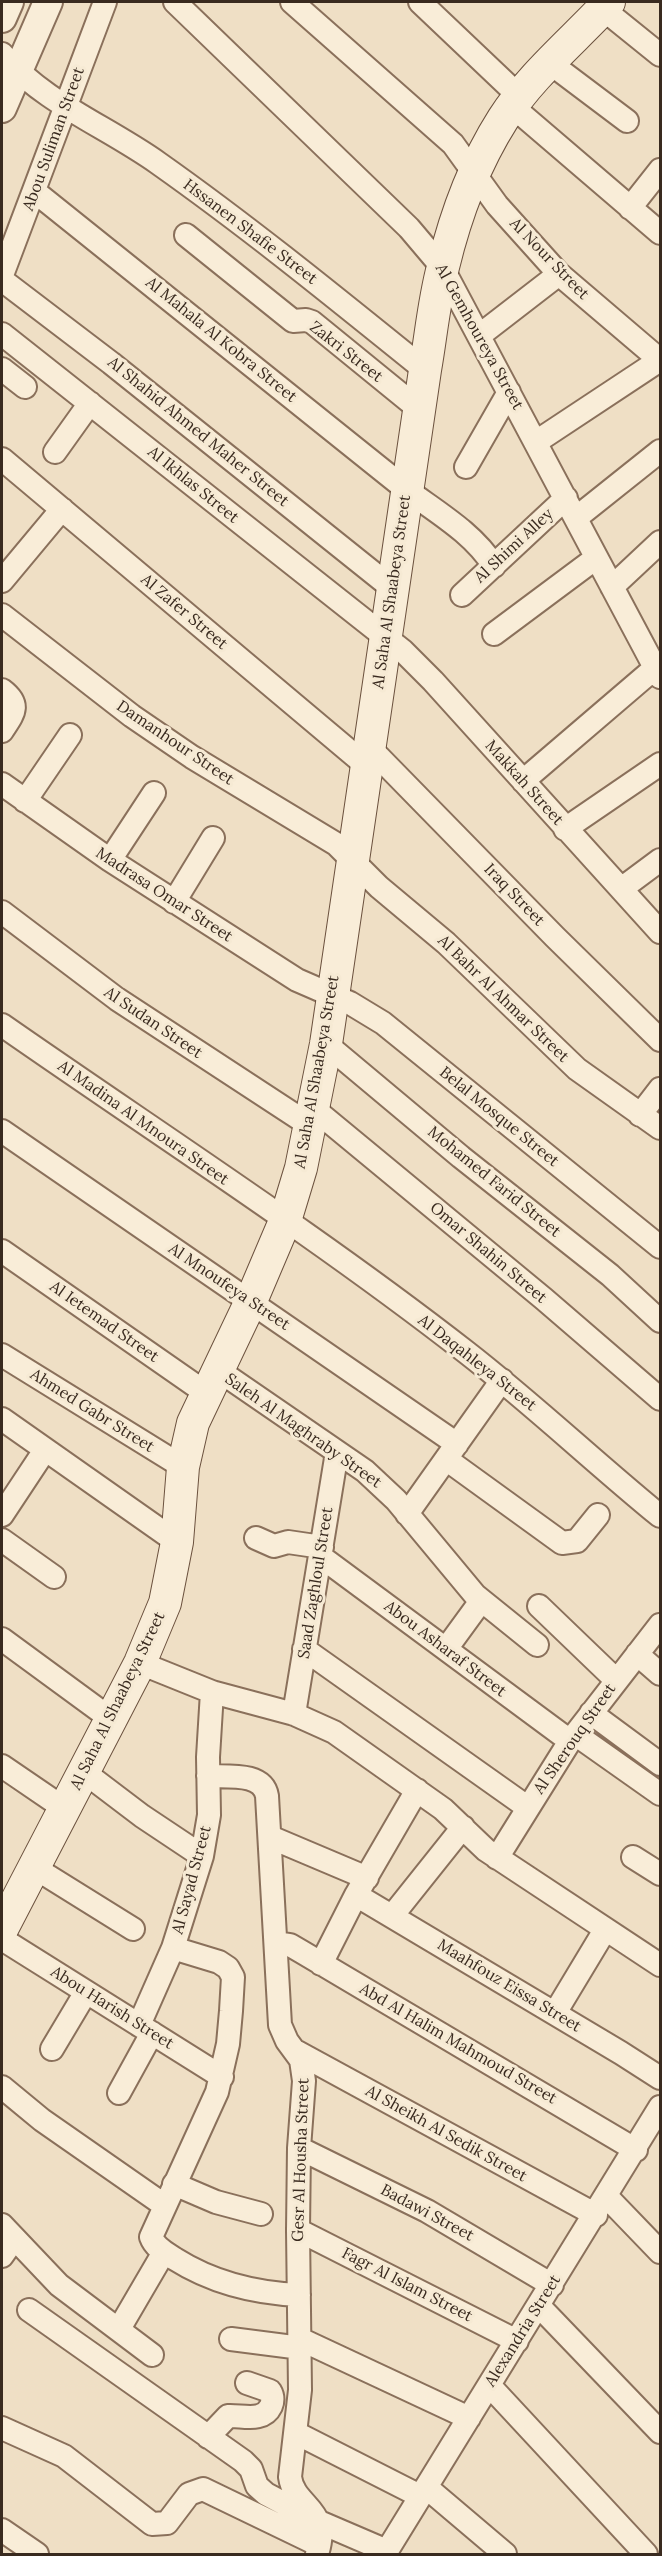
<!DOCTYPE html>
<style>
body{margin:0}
#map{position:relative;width:662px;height:2556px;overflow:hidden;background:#efdfc5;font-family:Lora,serif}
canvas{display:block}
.frame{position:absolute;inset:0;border:3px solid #392a1f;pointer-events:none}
</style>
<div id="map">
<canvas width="662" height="2556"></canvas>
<div class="frame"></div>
</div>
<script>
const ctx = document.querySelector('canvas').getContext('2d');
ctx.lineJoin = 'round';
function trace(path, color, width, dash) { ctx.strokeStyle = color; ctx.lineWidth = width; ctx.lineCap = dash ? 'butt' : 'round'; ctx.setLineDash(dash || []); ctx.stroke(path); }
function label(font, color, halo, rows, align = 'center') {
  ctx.font = font + ' Lora,serif'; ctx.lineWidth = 6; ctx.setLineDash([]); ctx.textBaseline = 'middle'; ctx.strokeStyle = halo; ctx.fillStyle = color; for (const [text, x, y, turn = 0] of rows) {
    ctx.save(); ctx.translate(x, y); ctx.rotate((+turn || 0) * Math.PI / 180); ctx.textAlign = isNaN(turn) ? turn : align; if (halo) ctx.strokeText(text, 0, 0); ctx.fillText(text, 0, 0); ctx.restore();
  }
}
const minor = new Path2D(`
 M175 2 409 228 442 267 660 677
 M292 2 453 144 497 205 559 274 660 360
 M420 2 519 96
 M603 9 660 55
 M2 54C44 103 106 126 158 163 250 228 337 299 425 370
 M550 63 627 121
 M513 107 660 233
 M34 191 407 490C438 513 473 533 494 566
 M630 208 660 170
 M186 235 293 321 306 320 312 322 420 410
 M2 275 105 2
 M2 280 111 363 392 588
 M2 334 403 651 433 681 660 932
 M480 335 559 274
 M2 369 25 387
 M536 442 660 360
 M55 452 90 403
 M2 459 367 766
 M466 467 509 392
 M576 518 660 451
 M2 581 62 509
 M612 587 660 542
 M462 595 566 498
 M2 615 132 716 192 757 336 844 379 887 446 943 577 1069 660 1128
 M494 634 596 558
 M2 690C22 705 13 714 2 731
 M370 748 555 937 660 1040
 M523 781 655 668
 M2 784 110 860 297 980 350 1003 383 1023 660 1247
 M25 801 70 735
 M565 829 660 764
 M110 860 154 793
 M621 889 660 860
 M174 902 213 838
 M2 912 117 999 311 1126
 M2 1025C157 1133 317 1236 466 1352 533 1404 595 1463 660 1516
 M326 1044 461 1157 610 1275 660 1321
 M314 1109 544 1299 660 1399
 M640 1115 660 1089
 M2 1131 457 1444
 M2 1251 206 1393
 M2 1355 183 1467
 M218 1370 365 1471 396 1500 475 1595 537 1645
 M2 1419 177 1542
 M446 1459 562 1543 577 1541 598 1515
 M407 1514 502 1380
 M2 1515 45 1450
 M256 1538 274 1546 288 1542 322 1547
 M2 1540 54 1577
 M320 1556 570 1741
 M539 1606 616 1680
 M2 1639 111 1719
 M304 1649 527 1807
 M446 1649 481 1601
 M637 1654 660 1674
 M140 1663 212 1692 294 1714 334 1732 443 1809 486 1850 660 1965
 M591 1713 660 1764
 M294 1714 337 1452
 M575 1734 660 1794
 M2 1766 65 1809
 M84 1772 142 1816 202 1856
 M208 1776C228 1777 263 1772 267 1796L280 2025 287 2041 301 2060 304 2081 299 2148 298 2230 300 2390 290 2477C294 2507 332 2509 317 2554
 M270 1837 367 1878
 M633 1857 660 1874
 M497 1858 570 1741 660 1625
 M35 1868 133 1929
 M356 1895 621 2053 660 2078
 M392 1916 463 1827
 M2 1939 222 2077
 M277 1943 290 1945 302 1952 636 2150
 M173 1948 219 1962 228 1968 233 1977 231 2011 228 2044 217 2092 151 2237C155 2248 166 2253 175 2259 213 2283 254 2293 299 2295
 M321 1964 356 1895 417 1790
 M555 2013 605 1930
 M139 2025 173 1948 202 1856 209 1815 208 1757 212 1692
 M52 2049 86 1992
 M297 2052 596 2215
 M2 2087 42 2120 164 2205
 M119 2093 152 2033
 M299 2148 427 2211 552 2285
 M174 2184 216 2202 261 2214
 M607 2197 660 2252
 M2 2225 59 2285 152 2355
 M298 2230 517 2341
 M2 2256 14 2239
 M539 2306 660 2432
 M29 2310 243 2461 251 2469 257 2486 266 2494 317 2521 387 2551
 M119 2329 164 2252
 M231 2339 301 2348
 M300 2339 469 2418
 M489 2385 646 2554
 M2 2428 64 2456 152 2524 167 2523 189 2494 203 2489 319 2545
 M296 2433 420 2496
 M208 2437 228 2416C242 2415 263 2423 271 2406 273 2401 273 2396 270 2391L247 2383
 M426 2487 505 2554
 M2 2530 37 2554
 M385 2554 660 2107`);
const tertiary = new Path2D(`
 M2 18 9 2
 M2 108 48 2`);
const secondary = new Path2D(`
 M2 1929 111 1719 140 1663 165 1603 177 1542 183 1467 193 1423 251 1301 285 1221 301 1168 326 1044 425 370C431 336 434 300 443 267 455 217 475 163 503 119 531 75 574 40 609 2`);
const streetNames = [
 ["Abou Suliman Street",54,139,-70],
 ["Hssanen Shafie Street",250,232,37],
 ["Al Nour Street",549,259,46],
 ["Al Gemhoureya Street",479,337,61],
 ["Al Mahala Al Kobra Street",221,340,39],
 ["Zakri Street",346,352,38],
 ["Al Shahid Ahmed Maher Street",198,432,39],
 ["Al Ikhlas Street",193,485,39],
 ["Al Shimi Alley",514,546,-43],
 ["Al Saha Al Shaabeya Street",392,592,-82],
 ["Al Zafer Street",184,612,40],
 ["Damanhour Street",175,743,34],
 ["Makkah Street",524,783,48],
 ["Madrasa Omar Street",164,895,33],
 ["Iraq Street",514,895,46],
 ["Al Bahr Al Ahmar Street",503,999,44],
 ["Al Sudan Street",153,1023,34],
 ["Al Saha Al Shaabeya Street",317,1072,-80],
 ["Belal Mosque Street",499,1117,39],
 ["Al Madina Al Mnoura Street",143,1123,35],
 ["Mohamed Farid Street",494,1182,39],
 ["Omar Shahin Street",488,1253,40],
 ["Al Mnoufeya Street",229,1287,34],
 ["Al Ietemad Street",104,1322,35],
 ["Al Daqahleya Street",477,1363,38],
 ["Ahmed Gabr Street",92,1411,32],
 ["Saleh Al Maghraby Street",303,1431,35],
 ["Saad Zaghloul Street",316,1583,-81],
 ["Abou Asharaf Street",445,1649,37],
 ["Al Saha Al Shaabeya Street",118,1701,-64],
 ["Al Sherouq Street",575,1739,-55],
 ["Al Sayad Street",192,1880,-75],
 ["Maahfouz Eissa Street",509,1986,31],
 ["Abou Harish Street",112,2008,32],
 ["Abd Al Halim Mahmoud Street",458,2044,30],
 ["Al Sheikh Al Sedik Street",446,2134,29],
 ["Gesr Al Housha Street",301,2160,-88],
 ["Badawi Street",427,2213,28],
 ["Fagr Al Islam Street",407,2285,27],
 ["Alexandria Street",523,2331,-58]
];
trace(minor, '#8a705b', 26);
trace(tertiary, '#8a705b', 32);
trace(secondary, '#6b513e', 34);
trace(minor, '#f9edd8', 22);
trace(tertiary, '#f9edd8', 28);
trace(secondary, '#f9edd8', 32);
label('16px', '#392a1f', '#f6ead4', streetNames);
</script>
